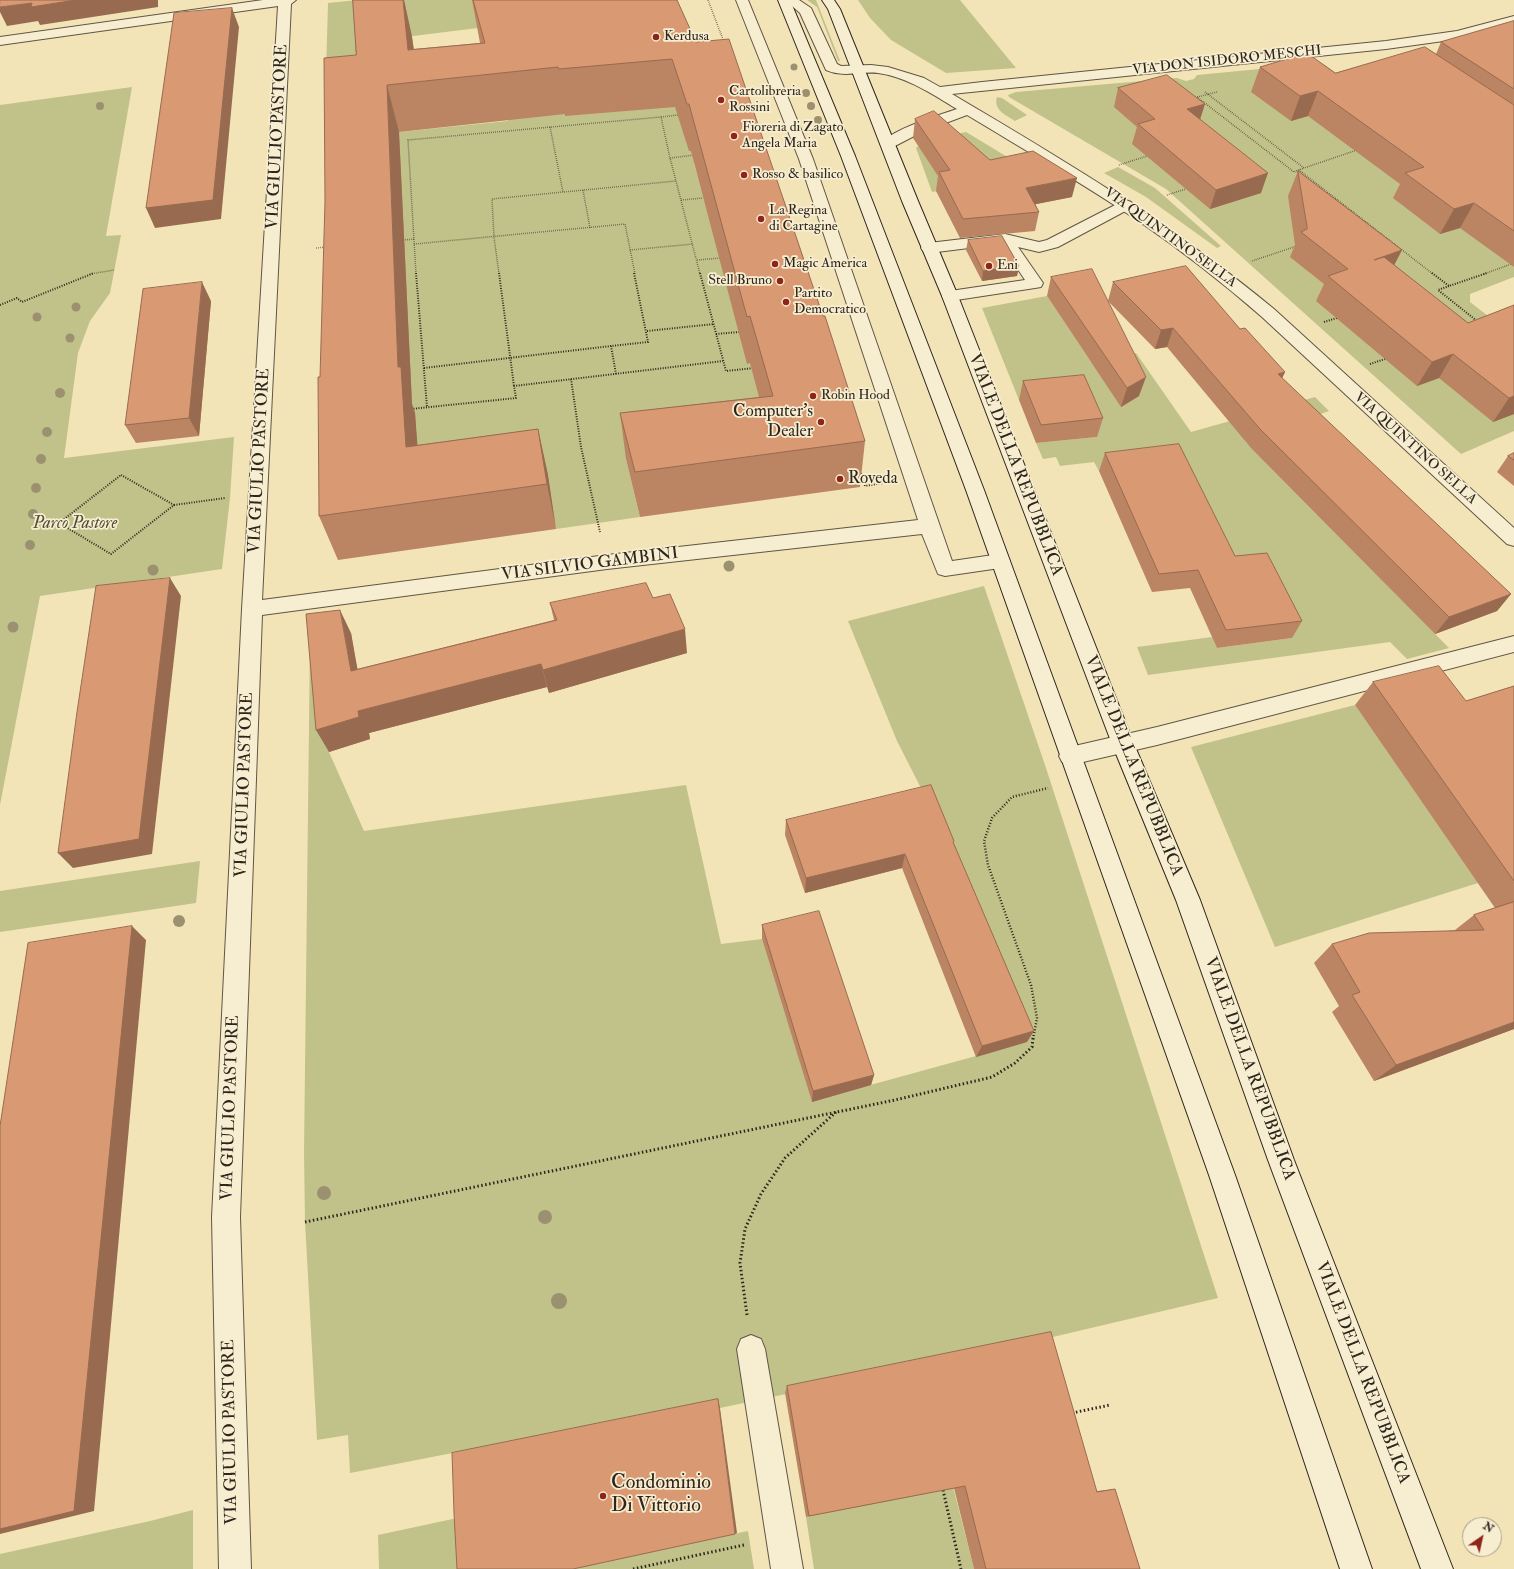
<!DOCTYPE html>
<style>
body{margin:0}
#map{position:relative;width:1514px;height:1569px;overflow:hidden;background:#f3e4b7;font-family:"IM FELL Double Pica",serif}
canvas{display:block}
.north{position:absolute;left:1462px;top:1517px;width:40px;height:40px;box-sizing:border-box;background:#f7edd0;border:1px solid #a79d88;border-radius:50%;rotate:34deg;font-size:11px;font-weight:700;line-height:16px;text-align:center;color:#2e261d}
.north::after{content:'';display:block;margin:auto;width:14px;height:18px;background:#8f2418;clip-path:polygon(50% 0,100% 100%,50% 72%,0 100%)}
</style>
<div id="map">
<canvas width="1514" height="1569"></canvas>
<div class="north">N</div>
</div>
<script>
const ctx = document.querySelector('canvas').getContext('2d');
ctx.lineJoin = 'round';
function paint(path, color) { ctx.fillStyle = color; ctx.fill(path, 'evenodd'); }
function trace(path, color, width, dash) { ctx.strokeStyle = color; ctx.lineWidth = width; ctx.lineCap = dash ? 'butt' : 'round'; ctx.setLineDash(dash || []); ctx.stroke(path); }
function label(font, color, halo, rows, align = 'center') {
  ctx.font = font + ' "IM FELL Double Pica",serif'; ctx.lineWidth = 3.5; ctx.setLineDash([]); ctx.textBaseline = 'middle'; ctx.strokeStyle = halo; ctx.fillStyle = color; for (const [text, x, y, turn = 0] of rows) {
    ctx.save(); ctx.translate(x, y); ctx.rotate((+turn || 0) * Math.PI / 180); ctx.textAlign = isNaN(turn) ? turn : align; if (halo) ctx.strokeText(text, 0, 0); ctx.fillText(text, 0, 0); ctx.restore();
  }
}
const green = new Path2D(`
 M357 0H545L551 19 397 38 325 107 328 3Z
 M807 0H816L840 61H838L817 7Z
 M858 0H960L1016 68 946 73 891 40 870 18Z
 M1322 63 1514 197V277L1470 294V302L1514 336V431L1461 454 1166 189 1009 97 1008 95 1016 92 1177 78 1186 81 1194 79 1197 75Z
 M132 87 106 236 121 235 110 293 90 321 78 353 64 458 234 437 230 498 222 569 40 596 0 805V105Z
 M503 89 675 107 750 145 694 163 720 258 818 355 772 442 626 459 640 517 556 529 548 475 421 492 338 411 402 228 399 132 508 121Z
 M997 97 1002 98 1027 115 1015 121C1006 115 993 110 997 97Z
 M966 132 1029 170 995 181 932 192 916 148 923 141Z
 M1118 167 1155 188 1221 246 1217 248 1146 197 1104 173Z
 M1047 296 1091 362 1136 353 1191 432 1315 397 1329 411 1245 441 1449 648 1407 659 1390 642 1148 675 1137 647 1212 637 1217 648 1292 638 1226 574 1172 463 1099 471 1094 462 1060 466 1056 457 1043 459 1036 443 1097 437 1019 400 982 308Z
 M984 586 1046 768 1218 1298 1036 1341 720 1408 611 1429 473 1449 350 1473 348 1435 317 1440 305 1222 304 1153 310 638H318L329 752 364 831 686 785 721 944 762 939 812 1101 1027 1042 927 800 897 741 848 621Z
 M1355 705 1478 883 1275 947 1191 747Z
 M200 861 196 903 0 932V891Z
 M953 1487 974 1569H814L806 1517Z
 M193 1510V1569H0V1554L150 1521Z
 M476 1514 477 1569H379L378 1535Z
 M748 1531 754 1569H569Z`);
const pathFar3 = new Path2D(`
 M708 0 724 42
 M1205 92 1304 168 1357 150
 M1217 92 1197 97 1294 172 1304 168
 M661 117 678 115
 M550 127 563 192
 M670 158 695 155
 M1119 165 1147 156
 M1299 170 1433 274
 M583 190 590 228
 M1167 195 1186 189
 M681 200 703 198
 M403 240 414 239
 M414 244 625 224 635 274
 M316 248 326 247
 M630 250 693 244
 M697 260 720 258
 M1252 261 1297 246
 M90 274 114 270
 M416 274 408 140 661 117 670 158 700 274
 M499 274 494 237 492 199 676 181
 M1484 274 1514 263`);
const pathFar2 = new Path2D(`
 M416 273 427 407
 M499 273 514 386
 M700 273 726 371 754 368
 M1432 273 1449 286 1487 273
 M1449 286 1438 290 1477 321
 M0 305 17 298 22 302 94 273
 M1324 322 1337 318
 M647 331 714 324
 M716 334 739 332
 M1370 364 1385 359
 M424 368 611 346
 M616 374 611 346 648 342 634 273
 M571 379 581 447 600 532
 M411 409 516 398 514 386 723 361
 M861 473 865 486 883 483
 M121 475 174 505 111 554 59 523Z
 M174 505 225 498`);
const pathFar1 = new Path2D(`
 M1033 1039 1037 1018 1031 985 988 865 984 841 992 818 1012 797 1048 788`);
const path = new Path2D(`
 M305 1222 895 1100 992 1077 1015 1063 1032 1047 1033 1038
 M747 1315 740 1263 745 1229 761 1194 785 1158 836 1112
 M1072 1413 1110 1405
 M943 1490 961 1569
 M633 1569 744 1545`);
const lane = new Path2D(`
 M1126 200 1131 202 1134 205 1131 208 1058 247 1039 252 1018 247 1043 283 1041 287 1035 288 950 301 944 300 942 296 944 292 950 291 1025 280 1001 244 929 253 923 251 921 248 923 245 929 243 1005 234 1039 242 1047 240 1121 202Z`);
const street = new Path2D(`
 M263 0H296L291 4 262 600 607 555 918 520 799 159 736 0H748L813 159 952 561 1000 554 1007 556 1010 561 1007 566 1000 568 945 576 938 574 922 534 607 569 262 615 240 1217 251 1569H219L212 1217 242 609 278 6 0 45V37Z
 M785 0H799L811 8 837 64 841 66 871 65 888 67 924 78 940 87 982 82 1386 41 1457 31 1514 16V24L1458 39 1386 49 952 94C1064 160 1174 226 1274 309L1514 528V546L1507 544 1262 317C1223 283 1182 251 1140 222 1084 184 1025 150 967 115L922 132 893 147 888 148 883 147 881 144C890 130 939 115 957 109 932 94 907 77 878 73 860 71 844 78 826 70L800 13Z
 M1514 636V652L1157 745 1070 765 1062 762 1059 756 1062 750 1070 747 1157 727Z
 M751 1335 761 1339 765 1349 803 1569H771L737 1349 741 1339Z`);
const secondary = new Path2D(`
 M778 0H790L855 156 984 490 1235 1175 1372 1569H1340L1209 1175 966 490 841 156Z
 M822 0H834L840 9 918 201 958 296 1134 744 1200 900 1294 1160 1453 1569H1421L1268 1160 1176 900 1112 744 942 296 902 201 828 9Z`);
const trees = [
 [794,67,3.5],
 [806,93,4],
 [100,106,4],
 [811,106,4],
 [818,120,4],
 [76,307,4.5],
 [37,317,4.5],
 [70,338,4.5],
 [60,393,5],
 [47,432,5],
 [41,459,5],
 [36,488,5],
 [33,514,5],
 [30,545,5],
 [729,566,5.5],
 [153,570,5.5],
 [13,627,5.5],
 [179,921,6],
 [324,1193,7],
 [545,1217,7],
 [559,1301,8]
];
const wall = new Path2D(`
 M353 0H404L412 37 414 49 480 43 472 0H677L865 441 860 487 640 517 626 459 620 413 759 397 750 363 747 364 691 151H689L675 107 565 116V114L399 132 412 404 415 413 417 445 538 429 548 475 556 529 338 560 319 516 320 377 356 55Z
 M1514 21V267L1460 228 1440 234 1393 198 1400 184 1308 116 1291 121 1251 92 1260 67 1335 73 1436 54 1441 42Z
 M1118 88 1200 120 1261 193 1210 209 1132 144 1137 127 1114 107Z
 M915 119 990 160 1072 197 1035 204 1039 212 1035 231 960 238 936 191 938 176 913 138Z
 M1298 171 1402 250 1394 265 1468 323 1514 305V414L1493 422 1439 378 1417 386 1316 301 1324 284 1290 257 1295 245 1288 196Z
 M968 240 1019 266 1017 276 982 281 966 250Z
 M1051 277 1139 396 1121 407 1047 296Z
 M1113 282 1240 329 1285 372 1282 378 1511 594 1497 611 1435 634 1251 448 1167 347 1155 349 1108 301Z
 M211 301 199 436 136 443 125 425Z
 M1023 381 1103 418 1097 437 1036 443 1019 400Z
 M1105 453 1235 556 1302 621 1292 638 1217 648 1190 588 1152 592 1099 471Z
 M1514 453V486L1497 472 1508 456Z
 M653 598 687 653 549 693 547 687 369 733 370 739 329 752 351 633 357 669 554 620 550 603Z
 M1373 682 1466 701 1514 686V1029L1374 1081 1332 1012 1339 1006 1314 963 1332 944 1455 930 1474 915 1495 908 1355 705Z
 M786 820 954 844 1027 1042 976 1057 902 868 805 893 785 835Z
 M762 925 874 1075 871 1085 812 1102 762 939Z
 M787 1386 1097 1491 1115 1489 1140 1569H974L954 1488 806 1517 785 1393Z`);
const shadedWall = new Path2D(`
 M76 0H158V7L40 25 38 21 7 26 0 12V7L32 3Z
 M403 0H404L412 37 417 82 408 50Z
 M232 8 239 27 221 219 155 228 146 208Z
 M387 85 399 132 412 404 415 413 421 492 406 447 398 367Z
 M1318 91 1308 116 1291 121 1300 96Z
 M1205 104 1199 123 1187 109Z
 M1268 173 1261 193 1210 209 1216 190Z
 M1077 178 1072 197 1022 207 1026 188Z
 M1474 203 1460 228 1440 234 1454 209Z
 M1402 250 1389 275 1374 260Z
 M1019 266 1017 276 982 281 983 271Z
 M202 282 211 301 199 436 189 418Z
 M1173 328 1167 347 1155 349 1161 330Z
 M1453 354 1439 378 1417 386 1432 362Z
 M1285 372 1276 391 1278 374Z
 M1146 377 1139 396 1121 407 1127 388Z
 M1514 396V414L1493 422 1509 398Z
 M538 429 548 475 556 529 547 484Z
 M170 578 181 596 152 854 73 868 58 853Z
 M1511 594 1497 611 1435 634 1449 617Z
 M340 610 351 633 362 694 351 671Z
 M685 629 687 653 549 693 543 670Z
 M541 664 547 687 369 733 370 739 329 752 316 730 358 711Z
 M905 854 902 868 805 893 806 878Z
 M132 926 146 940 94 1511 0 1534V1529Z
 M1514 1022V1029L1374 1081 1396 1065Z
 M1034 1031 1027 1042 976 1057 982 1046Z
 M874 1075 871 1085 812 1102 813 1091Z
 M718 1399 720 1408 737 1533 735 1534Z`);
const building = new Path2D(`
 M0 0H76L31 7 32 3 0 7Z
 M353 0H403L408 50 485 43 473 0H677L696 42 729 39 823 316H825L865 441 635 472 620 413 773 396 750 316 747 317 689 104H687L672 59 559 69 558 67 387 85 398 367H401L406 447 538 429 547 484 319 516 318 377H320L325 201 324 58 356 55Z
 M232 8 213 200 146 208 174 13Z
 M1514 21V89L1441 42Z
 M1425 47 1514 105V231L1474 203 1454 209 1405 173 1424 167 1318 91 1300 96 1260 67 1307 53 1335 73Z
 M1167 75 1205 104 1187 109 1268 173 1216 190 1138 124 1155 119 1118 88Z
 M934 111 990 160 1033 151 1077 178 1026 188 1039 212 963 219 939 172 950 170 915 119Z
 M1298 171 1402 250 1374 260 1384 257 1468 323 1514 305V396L1509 398 1453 354 1432 362 1328 276 1348 269 1301 232 1307 229Z
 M1002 236 1019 266 983 271 968 240Z
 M1186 266 1240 329 1245 328 1285 372 1278 374 1511 594 1449 617 1260 429 1173 328 1161 330 1113 282Z
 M1092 269 1146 377 1127 388 1051 277Z
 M202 282 189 418 125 425 143 289Z
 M1084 375 1103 418 1041 425 1023 381Z
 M1179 444 1235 556 1267 553 1302 621 1226 630 1198 570 1159 574 1105 453Z
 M1514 453V460L1508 456Z
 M170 578 139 839 58 853 77 712 96 586Z
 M646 583 653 598 670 594 685 629 543 670 541 664 358 711 359 717 316 730 306 614 340 610 351 671 557 620 550 603Z
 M1439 666 1466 701 1514 686V881L1373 682Z
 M931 785 954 841 953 842 1034 1031 982 1046 905 854 806 878 786 820Z
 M1514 902V1022L1396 1065 1352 995 1360 992 1332 944 1369 933 1484 930 1474 915Z
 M819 911 874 1075 813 1091 762 925Z
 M132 926 74 1511 0 1529V1126L28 943Z
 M1051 1332 1097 1492 1115 1489 1140 1569H986L965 1486 809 1516 787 1386Z
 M718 1399 735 1534 573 1569H457L454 1513 452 1453Z`);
const markers = [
 [656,37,4,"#8f2418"],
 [721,100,4,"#8f2418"],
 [734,136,4,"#8f2418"],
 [744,175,4,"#8f2418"],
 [761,219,4,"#8f2418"],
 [775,264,4,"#8f2418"],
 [989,266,4,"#8f2418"],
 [780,281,4,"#8f2418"],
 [786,302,4,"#8f2418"],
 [813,396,4,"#8f2418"],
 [821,422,4,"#8f2418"],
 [840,479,4,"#8f2418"],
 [603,1496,4,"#8f2418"]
];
const farPoinames = [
 ["Kerdusa",664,37],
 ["Cartolibreria",729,92],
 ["Rossini",729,108],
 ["Fioreria di Zagato",742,128],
 ["Angela Maria",742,144],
 ["Rosso & basilico",752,175],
 ["La Regina",769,211],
 ["di Cartagine",769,227],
 ["Magic America",783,264],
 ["Eni",997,266],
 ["Stell Bruno",772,281,"right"],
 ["Partito",794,294],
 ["Democratico",794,310],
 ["Robin Hood",821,396]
];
const farStreetnames = [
 ["VIA DON ISIDORO MESCHI",1227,61,-6],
 ["VIA QUINTINO SELLA",1170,238,36],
 ["VIA QUINTINO SELLA",1415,449,42]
];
const streetNames = [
 ["VIA GIULIO PASTORE",278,137,-87],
 ["VIA GIULIO PASTORE",260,461,-87],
 ["VIALE DELLA REPUBBLICA",1015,465,69],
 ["VIA SILVIO GAMBINI",590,565,-7],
 ["VIALE DELLA REPUBBLICA",1133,766,68],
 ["VIA GIULIO PASTORE",245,785,-88],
 ["VIALE DELLA REPUBBLICA",1249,1069,70],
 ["VIA GIULIO PASTORE",231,1108,-88],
 ["VIALE DELLA REPUBBLICA",1362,1373,69],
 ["VIA GIULIO PASTORE",231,1432,-91]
];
const poiNames = [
 ["Computer's",813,412],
 ["Dealer",813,432],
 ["Roveda",848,479,"left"]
];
const parkNames = [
 ["Parco Pastore",75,524]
];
const nearPoinames = [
 ["Condominio",611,1484],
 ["Di Vittorio",611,1507]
];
paint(green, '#c1c28a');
trace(lane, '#5f5644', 2);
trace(street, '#5f5644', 2);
trace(secondary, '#2e261d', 2);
trace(pathFar3, '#2e261d', 1.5, [0.5, 1.5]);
trace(pathFar2, '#2e261d', 2, [1, 1.5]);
trace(pathFar1, '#2e261d', 2.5, [1, 2]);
trace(path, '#2e261d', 3, [1.5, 2.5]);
paint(lane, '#f7edd0');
paint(street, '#f7edd0');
paint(secondary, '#f7edd0');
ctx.fillStyle = '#9b9171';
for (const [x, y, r] of trees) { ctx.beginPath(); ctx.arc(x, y, r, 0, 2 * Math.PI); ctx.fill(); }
paint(wall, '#bb8463');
paint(shadedWall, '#986b50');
paint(building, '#d99973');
trace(building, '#986b50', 1);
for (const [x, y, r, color] of markers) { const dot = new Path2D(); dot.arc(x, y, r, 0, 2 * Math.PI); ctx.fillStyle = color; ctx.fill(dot); trace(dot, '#f7edd0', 1.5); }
label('14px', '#2e261d', '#f7edd0', farPoinames, 'left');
label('14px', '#2e261d', '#f7edd0', farStreetnames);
label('17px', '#2e261d', '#f7edd0', streetNames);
label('17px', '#2e261d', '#f7edd0', poiNames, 'right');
label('italic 17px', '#534d38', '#f7edd0', parkNames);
label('20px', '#2e261d', '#f7edd0', nearPoinames, 'left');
</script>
